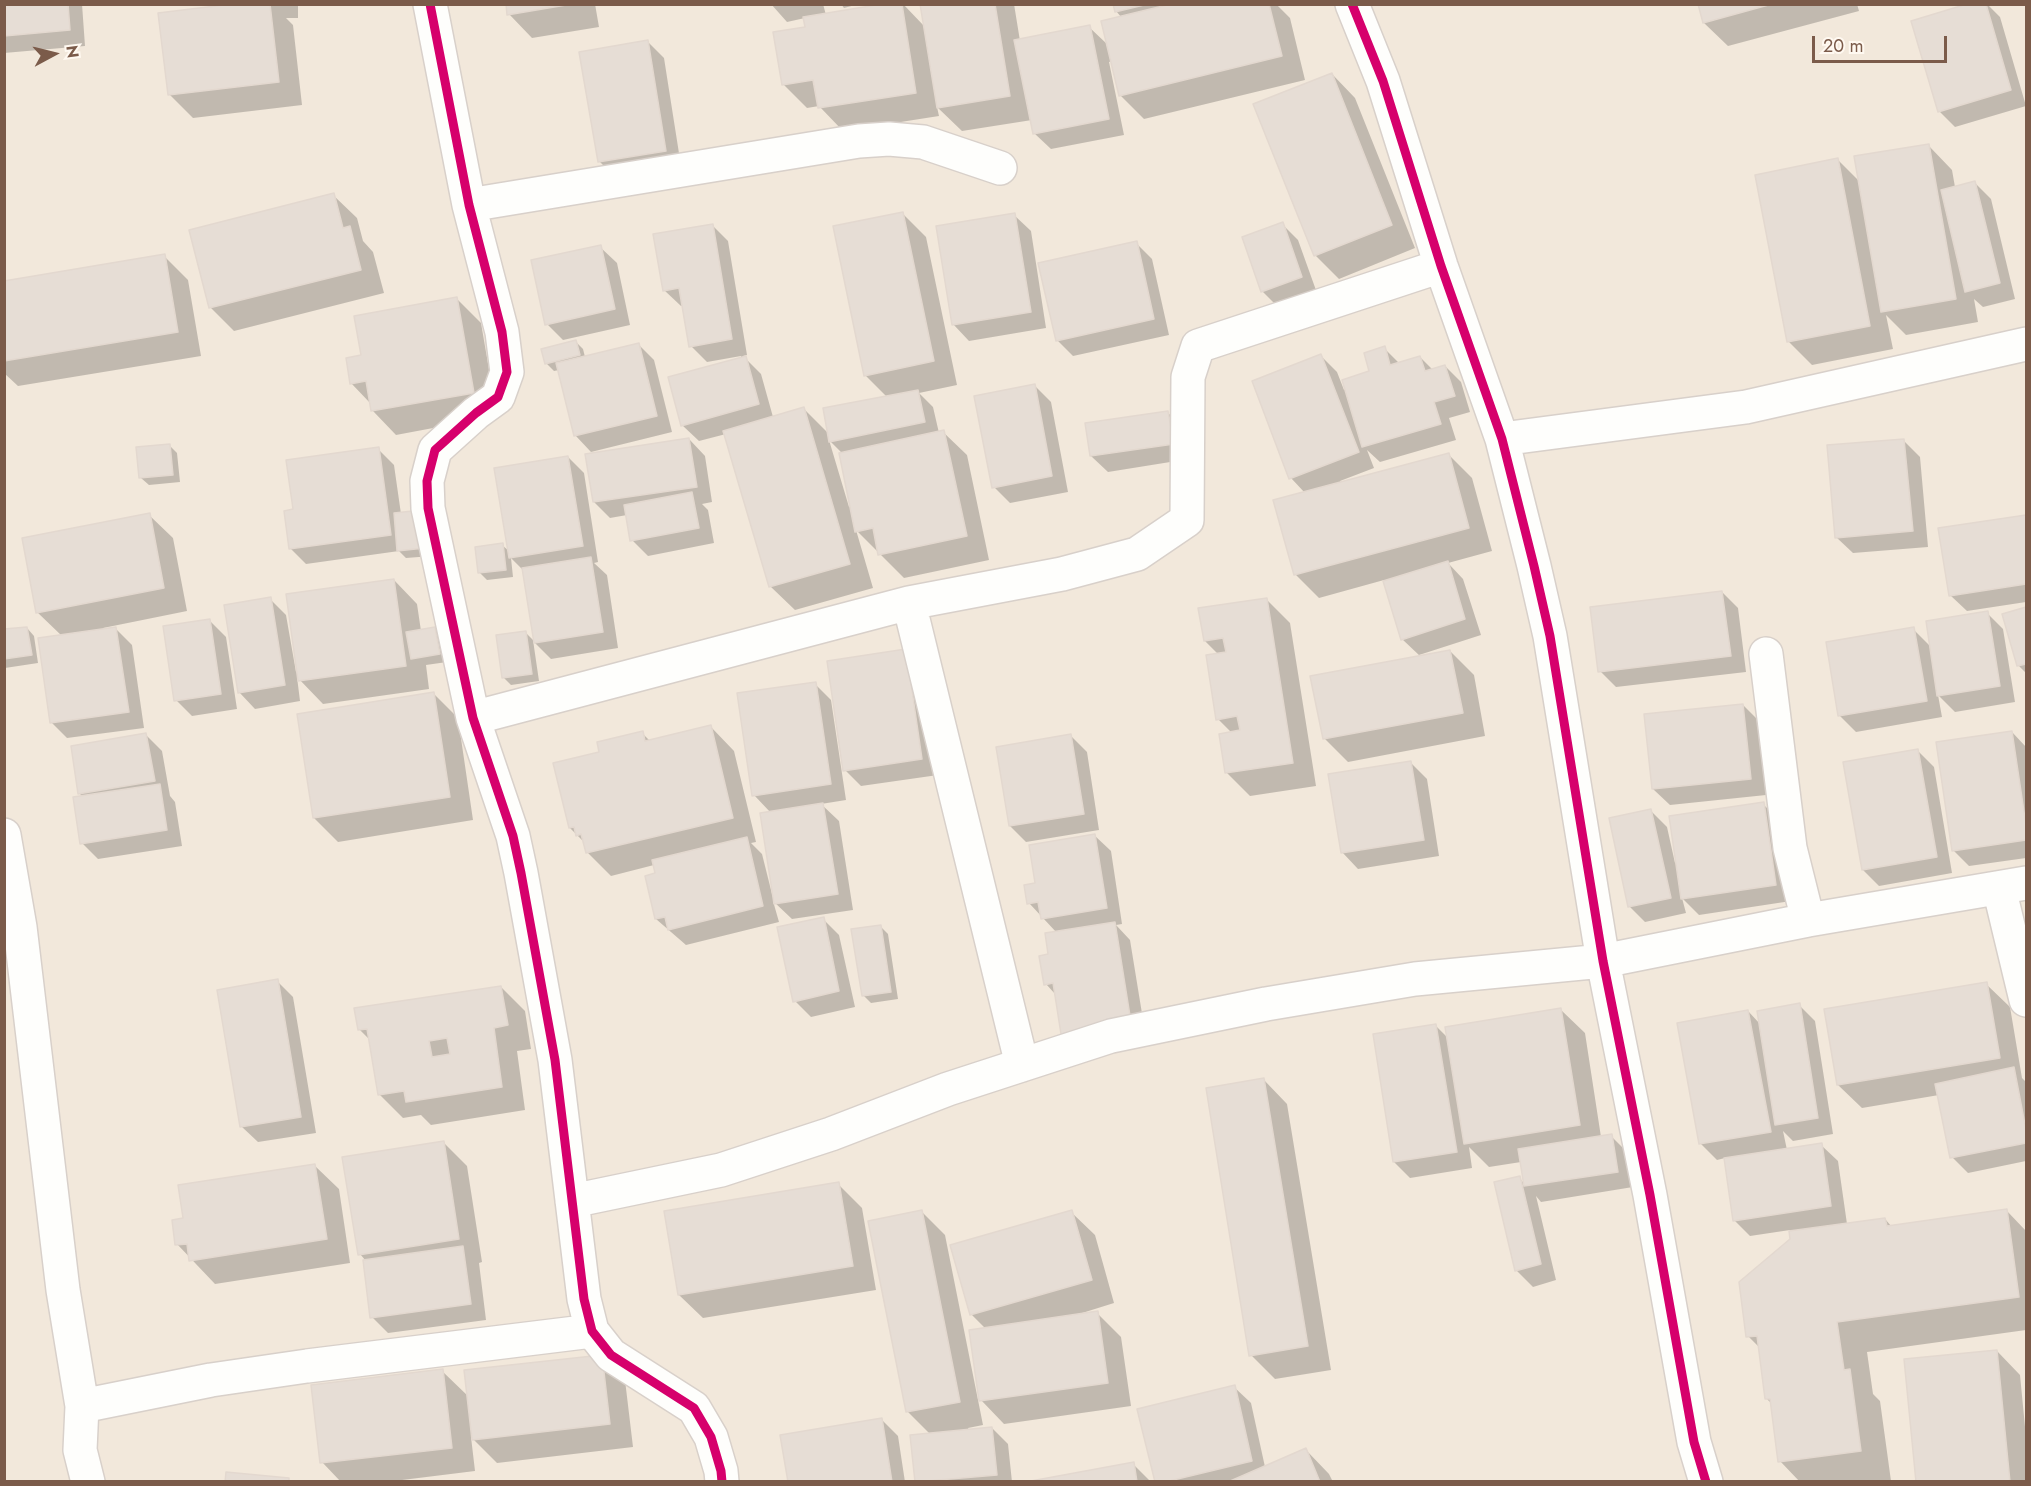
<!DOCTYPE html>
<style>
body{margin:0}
#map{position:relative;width:2031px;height:1486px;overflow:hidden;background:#f9f5ee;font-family:Jost,sans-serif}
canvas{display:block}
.frame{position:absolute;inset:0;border:6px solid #7b5b4a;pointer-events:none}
.north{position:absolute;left:24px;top:24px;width:60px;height:60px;-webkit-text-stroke:4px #fff9f1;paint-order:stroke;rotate:83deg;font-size:16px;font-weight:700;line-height:24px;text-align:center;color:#7b5b4a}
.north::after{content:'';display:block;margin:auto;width:21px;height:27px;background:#7b5b4a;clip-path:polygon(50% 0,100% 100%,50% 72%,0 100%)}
.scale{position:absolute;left:1812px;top:36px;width:135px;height:27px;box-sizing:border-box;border:3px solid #7b5b4a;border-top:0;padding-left:8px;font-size:18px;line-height:21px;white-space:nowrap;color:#7b5b4a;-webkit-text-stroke:4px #fff9f1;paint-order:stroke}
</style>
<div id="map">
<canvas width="2031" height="1486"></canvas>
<div class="frame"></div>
<div class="north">N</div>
<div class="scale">20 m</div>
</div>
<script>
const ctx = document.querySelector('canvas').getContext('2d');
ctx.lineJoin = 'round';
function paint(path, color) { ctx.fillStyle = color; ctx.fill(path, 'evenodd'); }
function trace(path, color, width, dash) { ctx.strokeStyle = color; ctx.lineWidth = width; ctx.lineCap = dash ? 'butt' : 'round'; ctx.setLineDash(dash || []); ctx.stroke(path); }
const residential = new Path2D(`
 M5 5H2026V1481H5Z`);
const shadow = new Path2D(`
 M4 4H82L85 46 4 53Z
 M210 4H298V18H286L293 25 302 105 193 118 169 94 213 8Z
 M507 4H595L599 27 532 38 509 14Z
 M771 4H823L826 15 903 4 925 27 921 4H1014L1020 41 1089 27 1108 45 1122 18 1116 11 1114 4H1276L1290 18 1305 80 1144 119 1120 95 1112 61 1109 62 1124 135 1051 149 1034 133 1032 120 962 131 937 107 939 116 843 131 819 106 807 108 783 84 806 28 805 18 787 22Z
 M841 4H859L844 8Z
 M1699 4H1857L1859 11 1728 46 1704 23Z
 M1972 4H1987L2000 17 2026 106 1955 127 1939 111Z
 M648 42 664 58 681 166 615 177 599 161Z
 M1332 74 1355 98 1415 248 1339 279 1315 255Z
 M1929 146 1952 170 1955 187 1974 182 1991 199 2015 299 1983 307 1974 299 1978 322 1906 335 1886 315 1893 349 1812 365 1788 341 1838 160 1861 183Z
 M333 195 357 218 363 241 373 252 384 293 234 331 210 307Z
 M902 213 926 237 957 385 919 393 933 407 939 433 943 432 967 455 989 560 904 578 856 530 873 588 795 610 771 587 726 434 699 441 682 425 741 359V356L707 362 691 346 684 306H681L664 290 712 225 728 241 747 355 743 356 761 374 773 417 803 408 829 434 887 397 865 375ZM829 440 843 454 851 506 849 507Z
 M1014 215 1031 231 1046 328 969 341 953 324Z
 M1282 224 1298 240 1317 293 1278 307 1262 291Z
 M1136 243 1152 259 1169 335 1073 356 1057 340Z
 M600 247 617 263 630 325 563 340 547 324Z
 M164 256 188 280 201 356 18 386 4 373V283Z
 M457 299 481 323 497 416 396 435 373 411 371 404 351 383 363 356Z
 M575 341 583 349 585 357 638 344 654 360 672 432 591 452 575 435 559 370 554 371 546 363Z
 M1384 348 1399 363 1420 357 1433 370 1445 366 1461 382 1470 412 1449 418 1456 440 1380 462 1367 450 1374 468 1340 481 1341 483 1448 454 1472 478 1492 551 1448 563 1463 579 1481 635 1419 655 1420 656 1402 639 1384 580 1319 598 1295 574 1305 493 1291 478 1321 356 1337 372 1344 390 1371 372Z
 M1035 386 1051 402 1068 492 1010 503 994 487Z
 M1167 412 1184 428 1189 459 1108 472 1091 456Z
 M689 439 705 456 712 502 702 504 708 510 714 543 648 556 632 540 627 515 610 518 594 502Z
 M1904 441 1920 457 1928 547 1853 553 1836 537Z
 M169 445 177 453 180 482 149 485 141 478Z
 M378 449 394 465 401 514 432 556 406 558 399 551 306 564 290 548 295 510Z
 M568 457 584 473 598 562 594 563 607 575 618 648 551 659 535 643 524 571 511 558 513 577 487 580 479 572 502 545 510 552Z
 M149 515 173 538 187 611 103 628V630L116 629 132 645 144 728 67 738 51 722 62 636 37 612Z
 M2026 516V602L1967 611 1950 595 1940 529Z
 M394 580 417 604 421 631 435 628 443 636 447 662 426 665 429 689 323 704 297 677 300 701 255 709 239 692 270 599 286 615 296 672 298 671Z
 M1722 592 1738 608 1746 672 1616 687 1600 671Z
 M1266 599 1290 623 1316 786 1250 796 1227 773 1232 733 1218 719 1219 655 1205 641Z
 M2026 609V673L2019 666 2004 615Z
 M1987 613 2003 629 2015 702 1955 712 1938 695 1942 717 1856 732 1839 715 1913 629 1931 647Z
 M210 621 226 637 237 709 192 716 176 700Z
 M27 628 34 636 38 663 5 668 4 631Z
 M525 632 533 640 539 681 511 685 503 677Z
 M905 651 938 775 861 786 845 770Z
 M1450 651 1474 675 1485 736 1348 762 1324 738Z
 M815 684 831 700 846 800 821 804 839 821 853 910 792 919 773 901 779 922 686 945 656 919 657 875 654 865 611 876 587 852 585 843 570 828 601 753 642 733 650 741 711 727 734 751 756 842 751 843 762 854 772 894H774L771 813 754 795Z
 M434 694 458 718 473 820 338 842 314 818Z
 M1743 705 1759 721 1766 795 1670 805 1653 789Z
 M2012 732 2026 747V858L1969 866 1953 850Z
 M146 735 162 751 170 796 175 802 182 846 98 859 82 843 83 797 79 793Z
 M1071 736 1087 752 1099 830 1026 842 1010 826Z
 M1918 751 1934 767 1952 873 1879 886 1863 870Z
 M1411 763 1427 779 1439 856 1358 869 1342 852Z
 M1763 804 1779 820 1791 901 1699 915 1682 898 1686 913 1645 922 1629 906 1651 811 1667 827 1675 863Z
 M1094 835 1111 851 1122 924 1116 925 1130 940 1146 1038 1078 1049 1062 1033 1056 995 1046 984 1050 956 1057 933 1029 903 1037 884Z
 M823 919 839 935 855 1007 811 1017 795 1001Z
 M880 926 888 934 898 999 871 1003 863 995Z
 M277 981 293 997 316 1133 258 1142 241 1126Z
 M1986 984 2010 1007 2022 1078 2026 1082V1161L1968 1173 1952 1157 1939 1095 1862 1108 1838 1085Z
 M501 987 525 1011 531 1049 517 1051 525 1110 431 1125 421 1115 403 1118 379 1094 371 1041 359 1029Z
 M1799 1005 1815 1021 1833 1134 1793 1141 1783 1131 1787 1150 1821 1145 1838 1161 1847 1224 1885 1219 1892 1227 2007 1211 2026 1231V1330L1867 1352 1873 1394 1880 1401 1891 1481 1800 1482 1780 1461 1772 1404 1767 1399 1760 1348 1748 1336 1792 1240 1790 1230 1750 1236 1734 1220 1725 1158 1717 1160 1701 1144 1748 1011 1760 1024Z
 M1561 1010 1585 1033 1601 1137 1611 1136 1627 1152 1633 1187 1541 1202 1536 1196 1556 1280 1533 1287 1517 1271 1496 1183 1519 1178 1525 1184 1521 1162 1489 1167 1469 1147 1472 1168 1410 1178 1394 1162 1436 1026 1448 1038Z
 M1264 1080 1287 1104 1331 1370 1275 1379 1251 1355Z
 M443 1142 467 1166 482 1262 479 1263 486 1320 388 1333 372 1317 366 1261 360 1254Z
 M315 1166 339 1189 350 1263 215 1284 177 1244 185 1219Z
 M838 1184 862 1208 876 1290 703 1318 679 1295Z
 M921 1211 945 1235 983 1425 968 1428 969 1430 992 1428 1008 1444 1012 1482H917L930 1434 908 1412Z
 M1071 1212 1095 1235 1114 1303 1079 1314 1080 1316 1097 1313 1121 1337 1131 1406 1004 1424 981 1400 986 1329 971 1314Z
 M1997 1351 2020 1375 2026 1437V1482H1918Z
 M601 1357 625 1380 633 1447 497 1463 471 1437 475 1471 386 1482H341L322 1462 442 1371 469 1397Z
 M1234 1387 1251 1403 1265 1467 1306 1450 1329 1474 1333 1482H1156Z
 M882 1420 898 1436 905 1482H789Z
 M1133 1464 1151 1482H1037Z`);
const building = new Path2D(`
 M4 4H68L70 30 4 36Z
 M232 4H270L279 82 168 95 158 13Z
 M506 4H572L507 15Z
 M882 4H902L916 93 818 108 813 80 782 85 773 32 805 27 803 17Z
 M920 4H995L1010 96 937 108Z
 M1113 4H1148L1115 12Z
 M1171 4H1269L1282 56 1119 96 1101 21Z
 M1698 4H1772L1703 23Z
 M1967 4H1986L2011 90 1938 112 1911 21Z
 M1090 25 1109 119 1033 134 1014 40Z
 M648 40 666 151 598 162 579 52Z
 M1332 73 1392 225 1314 256 1253 104Z
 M1929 144 1956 299 1881 312 1854 156Z
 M1838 158 1870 326 1787 342 1755 175Z
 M1975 181 2000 283 1965 292 1941 190Z
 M334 193 343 228 350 226 361 270 209 308 189 230Z
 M903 212 934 361 864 376 833 226Z
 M1015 213 1031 312 952 325 936 226Z
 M1283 222 1302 277 1261 292 1242 237Z
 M713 224 732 339 689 347 679 288 663 291 653 234Z
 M1137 241 1154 319 1056 341 1038 263Z
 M601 245 615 309 545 325 531 260Z
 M165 254 178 332 4 361V281Z
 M457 297 474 393 371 411 366 381 350 384 346 358 361 355 354 316Z
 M576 340 580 355 545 364 541 349Z
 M639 343 657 416 574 436 556 363Z
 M1385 346 1390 365 1420 356 1425 371 1445 365 1455 396 1434 402 1441 424 1362 447 1342 380 1369 371 1364 353Z
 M1321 354 1359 452 1289 479 1252 381Z
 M746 356 759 404 681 426 668 377Z
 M1035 384 1052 476 992 488 974 396Z
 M918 390 925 422 829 442 823 408Z
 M804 407 850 564 769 587 723 431Z
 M1168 411 1174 444 1090 456 1085 423Z
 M944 430 967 536 878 555 873 528 855 532 839 453Z
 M689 438 697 487 593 502 585 454Z
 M1904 439 1913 531 1835 538 1827 445Z
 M170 444 173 475 139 478 136 447Z
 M379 447 391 535 289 549 284 511 293 509 286 460Z
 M1449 453 1469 528 1294 575 1273 500Z
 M568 456 583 546 509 558 494 468Z
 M692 492 699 528 630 541 624 505Z
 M422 510 425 548 397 551 394 513Z
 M150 513 164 588 36 613 22 538Z
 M2026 515V584L1949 596 1938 528Z
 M503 543 506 570 478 573 475 547Z
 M591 557 603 632 534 643 522 568Z
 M1448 561 1465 619 1401 640 1383 581Z
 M394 579 406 666 298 681 286 594Z
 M1722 591 1731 656 1598 672 1590 607Z
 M271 597 285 685 238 693 224 605Z
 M1267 598 1293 763 1225 773 1219 734 1240 730 1237 716 1216 720 1206 655 1226 652 1223 638 1204 641 1198 608Z
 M2026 607V664L2017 666 2002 614Z
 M1988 611 2000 686 1937 696 1926 621Z
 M210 619 221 694 174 701 163 626Z
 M27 627 32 655 4 659V629Z
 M116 627 129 712 50 723 38 638Z
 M435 627 440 654 411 659 406 632Z
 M1914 627 1927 701 1838 716 1826 642Z
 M526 631 532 674 502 678 496 635Z
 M906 649 922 759 843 771 827 661Z
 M1450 650 1463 713 1323 739 1310 676Z
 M816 682 831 784 752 796 737 693Z
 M434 692 450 797 313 818 297 714Z
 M1743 704 1751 779 1652 789 1644 714Z
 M711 725 733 818 586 853 581 834 576 836 574 827 569 828 553 763 599 752 597 742 643 731 645 741Z
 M2012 731 2026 825V840L1952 851 1936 742Z
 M146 733 155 781 78 794 71 746Z
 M1071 734 1084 814 1009 826 996 747Z
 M1918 749 1937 857 1862 870 1843 762Z
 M1411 761 1424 840 1341 853 1328 774Z
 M160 784 167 830 80 844 73 797Z
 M1764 802 1776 885 1681 899 1669 816Z
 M823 803 838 894 774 904 760 813Z
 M1651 809 1671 898 1628 907 1609 818Z
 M1095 834 1107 908 1041 919 1038 902 1027 904 1024 885 1035 883 1029 845Z
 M747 837 763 906 668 930 665 917 655 919 645 876 655 873 652 860Z
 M824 917 839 991 793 1002 777 927Z
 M1115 922 1131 1022 1061 1034 1053 983 1044 985 1039 956 1048 954 1045 933Z
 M881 925 891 992 862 996 851 929Z
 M278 979 301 1117 240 1127 217 990Z
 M1987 982 2000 1058 1837 1085 1824 1009Z
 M501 986 508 1025 494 1028 502 1087 406 1102 404 1091 378 1095 367 1029 358 1030 354 1008ZM447 1038 450 1054 432 1057 429 1041Z
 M1800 1003 1818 1118 1775 1125 1757 1011Z
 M1561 1008 1580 1125 1464 1144 1445 1027Z
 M1748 1010 1771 1132 1699 1144 1677 1023Z
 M1436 1024 1457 1152 1393 1162 1373 1034Z
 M2014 1067 2026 1130V1143L1950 1158 1935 1084Z
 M1264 1078 1308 1346 1249 1356 1206 1088Z
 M1612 1134 1618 1172 1524 1186 1518 1149Z
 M444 1141 459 1239 358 1255 342 1157Z
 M1822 1143 1831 1206 1733 1221 1724 1158Z
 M315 1164 327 1239 189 1261 187 1244 175 1245 172 1220 183 1218 178 1185Z
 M1520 1176 1541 1264 1515 1271 1494 1182Z
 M839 1182 853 1266 678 1295 664 1211Z
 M2007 1209 2019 1297 1837 1322 1844 1370 1850 1369 1861 1451 1778 1462 1770 1399H1765L1757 1336 1746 1337 1739 1282 1790 1239 1789 1231 1885 1218 1887 1226Z
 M922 1210 960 1402 906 1412 868 1221Z
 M1072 1210 1092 1280 970 1315 950 1245Z
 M463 1246 471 1304 370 1318 363 1260Z
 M1098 1311 1108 1383 979 1401 969 1330Z
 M1997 1350 2010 1482H1916L1904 1359Z
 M602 1355 610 1424 472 1440 464 1370Z
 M443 1369 452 1448 320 1463 311 1385Z
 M1235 1385 1252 1461 1165 1482H1155L1137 1409Z
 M882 1418 892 1482H788L780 1435Z
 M992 1427 997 1475 915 1482 910 1435Z
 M1306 1448 1320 1482H1228Z
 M1134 1462 1137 1482H1031V1481Z
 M226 1472 289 1478V1482H225Z`);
const minor = new Path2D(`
 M430 4 469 205 502 332 507 372 498 397 476 413 435 450 427 481 428 508 473 718 513 836 521 873 555 1060 584 1299 592 1331 611 1355 694 1408 711 1437 721 1471 722 1482
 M1352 4 1383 81 1441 266 1502 439 1534 566 1550 636 1603 961 1650 1195 1694 1442 1706 1482
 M469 205 859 141 889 139 923 142 1000 168
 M1502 439 1746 407 2026 344
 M909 603 1022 1065
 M1766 654 1790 848 1808 920
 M473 718 909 603 1062 574 1137 554 1187 520 1188 377 1198 346 1441 266
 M4 835 20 927 63 1290 82 1406 80 1450 88 1482
 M1999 888 2026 1000
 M572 1201 721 1170 831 1134 948 1089 1111 1036 1266 1004 1415 979 1603 961 1808 920 2026 883
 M82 1406 211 1380 307 1366 592 1331`);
const cycleway = new Path2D(`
 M430 4 469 205 502 332 507 372 498 397 476 413 435 450 427 481 428 508 473 718 513 836 521 873 555 1060 584 1299 592 1331 611 1355 694 1408 711 1437 721 1471 722 1482
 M1352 4 1383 81 1441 266 1502 439 1534 566 1550 636 1603 961 1650 1195 1694 1442 1706 1482`);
paint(residential, '#f2e8db');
paint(shadow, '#0003');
paint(building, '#e6ddd5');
trace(building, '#e3d8cf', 1.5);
trace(minor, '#d8d0ca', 36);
trace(minor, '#fefefc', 33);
trace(cycleway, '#d6006c', 9);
</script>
